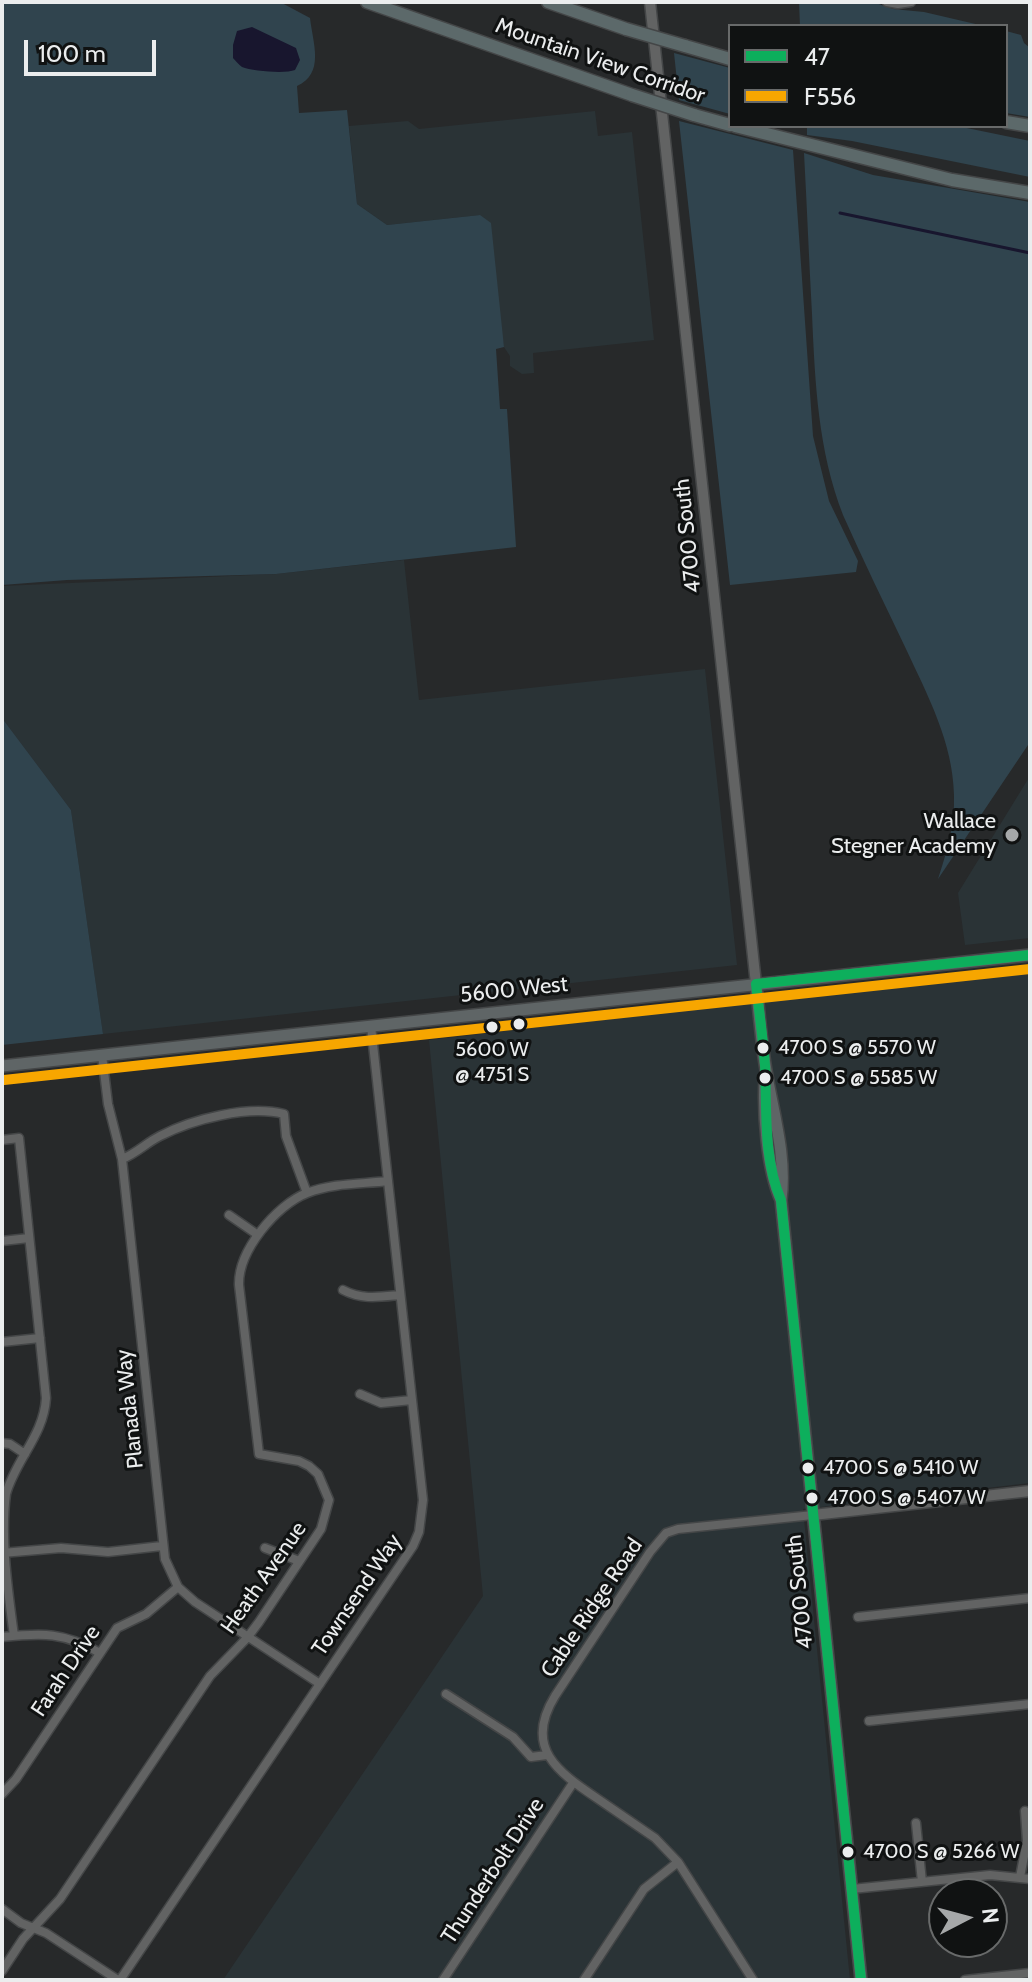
<!DOCTYPE html>
<style>
body{margin:0}
#map{position:relative;width:1032px;height:1982px;overflow:hidden;background:#27292a;font-family:Cabin,sans-serif}
canvas{display:block}
.frame{position:absolute;inset:0;border:4px solid #ebedee;pointer-events:none}
.legend{position:absolute;left:728px;top:24px;width:280px;height:104px;box-sizing:border-box;background:#101212;border:2px solid #686a6a;margin:0;padding:10px 14px;list-style:none;font-size:24px;color:#ebedee}
.legend li{display:flex;align-items:center;gap:16px;height:40px}
.legend b{width:40px;border:2px solid #686a6a}
.north{position:absolute;left:928px;top:1878px;width:80px;height:80px;box-sizing:border-box;background:#101212;border:2px solid #686a6a;border-radius:50%;rotate:84deg;font-size:22px;font-weight:700;line-height:32px;text-align:center;color:#ebedee}
.north::after{content:'';display:block;margin:auto;width:28px;height:36px;background:#a6a8a9;clip-path:polygon(50% 0,100% 100%,50% 72%,0 100%)}
.scale{position:absolute;left:24px;top:40px;width:132px;height:36px;box-sizing:border-box;border:4px solid #ebedee;border-top:0;padding-left:10px;font-size:24px;line-height:28px;white-space:nowrap;color:#ebedee;-webkit-text-stroke:6px #101212;paint-order:stroke}
</style>
<div id="map">
<canvas width="1032" height="1982"></canvas>
<div class="frame"></div>
<ul class="legend">
<li><b style="height:10px;background:#0daf5c"></b>47</li>
<li><b style="height:10px;background:#f7a600"></b>F556</li>
</ul>
<div class="north">N</div>
<div class="scale">100 m</div>
</div>
<script>
const ctx = document.querySelector('canvas').getContext('2d');
ctx.lineJoin = 'round';
function paint(path, color) { ctx.fillStyle = color; ctx.fill(path, 'evenodd'); }
function trace(path, color, width, dash) { ctx.strokeStyle = color; ctx.lineWidth = width; ctx.lineCap = dash ? 'butt' : 'round'; ctx.setLineDash(dash || []); ctx.stroke(path); }
function label(font, color, halo, rows, align = 'center') {
  ctx.font = font + ' Cabin,sans-serif'; ctx.lineWidth = 6; ctx.setLineDash([]); ctx.textBaseline = 'middle'; ctx.strokeStyle = halo; ctx.fillStyle = color; for (const [text, x, y, turn = 0] of rows) {
    ctx.save(); ctx.translate(x, y); ctx.rotate((+turn || 0) * Math.PI / 180); ctx.textAlign = isNaN(turn) ? turn : align; if (halo) ctx.strokeText(text, 0, 0); ctx.fillText(text, 0, 0); ctx.restore();
  }
}
const built = new Path2D(`
 M595 111 598 136 632 132 654 340 533 353 534 373 522 374 510 366V356L504 347 480 215 387 225 357 204 349 126 408 121 419 129Z
 M404 560 419 700 705 669 737 965 103 1034 71 810 2 718V586L276 574Z
 M1030 776V938L965 945 958 893Z
 M1030 970V1483L803 1509 850 1980H223L483 1596 429 1040Z`);
const green = new Path2D(`
 M2 2H280L310 18C313 44 325 73 297 86L299 113 347 110 357 204 387 225 480 215 491 223 504 347 496 349 500 409H507L516 547 276 574 67 580 2 585Z
 M799 2H873L893 9 924 12 984 26H800Z
 M1006 31 1021 35 1024 43 1030 48V117L1006 113Z
 M674 53 730 68V114L679 100Z
 M679 121 793 150 813 436 829 501 858 561 856 572 730 585Z
 M807 126H957L1030 141V177L852 141 807 135Z
 M804 153 873 175 1030 202V742L938 879C947 851 955 824 954 795 953 743 928 696 906 649 885 605 863 560 843 515 818 450 815 383 812 314 809 261 807 207 804 153Z
 M2 718 71 810 103 1034 2 1045Z`);
const water = new Path2D(`
 M252 27 296 48 300 60 295 70C285 74 252 71 242 67 239 65 235 60 233 58V45L237 31Z`);
const stream = new Path2D(`
 M840 213 1030 253`);
const minor = new Path2D(`
 M887 2 898 4 911 2
 M102 1055 108 1104 122 1159 165 1559 178 1587 195 1602 320 1684
 M2 1140 19 1138 46 1398C44 1435 16 1459 6 1494 0 1538 8 1591 14 1636
 M122 1159C137 1153 146 1143 160 1136 193 1119 248 1105 284 1114L286 1136 307 1193
 M229 1215 258 1235
 M2 1241 29 1238
 M343 1290C362 1300 379 1297 400 1295
 M2 1342 40 1338
 M360 1394 381 1403 412 1400
 M2 1443 10 1444 25 1454
 M265 1548 299 1561
 M2 1553 61 1548 108 1552 162 1546
 M858 1617 1030 1598
 M2 1637C43 1633 64 1632 100 1653
 M446 1694 513 1737 531 1757 547 1755
 M869 1721 1030 1704
 M2 1794 16 1779 117 1628 146 1614 178 1587
 M916 1823 922 1882
 M1020 1877 1027 1841 1025 1811
 M852 1889 990 1875 1030 1879
 M2 1909 21 1923 46 1933 118 1980
 M2 1971 23 1939 60 1899 210 1676 247 1638 259 1622 321 1529 329 1500 318 1474 309 1466 299 1461 259 1454 239 1285C238 1251 276 1205 307 1193 332 1183 362 1184 388 1181
 M120 1980 413 1546 419 1532 423 1500 371 1026
 M443 1980 573 1783
 M584 1980 644 1889 678 1862
 M753 1980 678 1862 655 1838C636 1825 617 1812 598 1799 558 1772 523 1748 555 1696L650 1552 666 1533 678 1529 813 1515
 M965 1980 1030 1973`);
const tertiary = new Path2D(`
 M650 2 756 984
 M813 1515 1030 1491`);
const secondary = new Path2D(`
 M756 984C759 1011 761 1038 765 1064 772 1110 787 1153 781 1200L861 1980
 M2 1066 1030 955
 M765 1079C763 1113 767 1169 781 1200`);
const trunk = new Path2D(`
 M367 2 632 95
 M548 2 626 29
 M685 46 730 59
 M694 115 730 125
 M1006 122 1030 126
 M735 126 952 180 1030 193`);
const trunkBridge = new Path2D(`
 M626 29 685 46
 M632 95 694 115`);
const bus1 = new Path2D(`
 M756 984C759 1011 763 1038 765 1065 767 1109 763 1159 781 1200L861 1980
 M756 984 1030 955`);
const bus2 = new Path2D(`
 M4 1080 1030 969`);
const markers = [
 [1012,835,8,"#a6a8a9"],
 [519,1024,7,"#ebedee"],
 [492,1027,7,"#ebedee"],
 [763,1048,7,"#ebedee"],
 [765,1078,7,"#ebedee"],
 [808,1468,7,"#ebedee"],
 [812,1498,7,"#ebedee"],
 [848,1852,7,"#ebedee"]
];
const busNames = [
 ["4700 S @ 5570 W",778,1048],
 ["5600 W",492,1050,"center"],
 ["@ 4751 S",492,1075,"center"],
 ["4700 S @ 5585 W",780,1078],
 ["4700 S @ 5410 W",823,1468],
 ["4700 S @ 5407 W",827,1498],
 ["4700 S @ 5266 W",863,1852]
];
const streetNames = [
 ["Mountain View Corridor",600,61,19],
 ["4700 South",688,536,-96],
 ["5600 West",514,990,-6],
 ["Planada Way",130,1409,-96],
 ["Heath Avenue",264,1578,-55],
 ["4700 South",800,1592,-96],
 ["Townsend Way",357,1595,-56],
 ["Cable Ridge Road",592,1608,-56],
 ["Farah Drive",66,1671,-56],
 ["Thunderbolt Drive",493,1871,-57]
];
const poiNames = [
 ["Wallace",996,822],
 ["Stegner Academy",996,847]
];
paint(built, '#2a3336');
paint(green, '#30444e');
paint(water, '#18162e');
trace(stream, '#18162e', 3);
trace(minor, '#444647', 11);
trace(tertiary, '#444647', 13);
trace(secondary, '#444647', 14);
trace(trunk, '#444647', 15);
trace(minor, '#626363', 8);
trace(tertiary, '#626363', 10);
trace(secondary, '#5f6566', 11);
trace(trunk, '#5c696a', 12);
trace(trunkBridge, '#444647', 15, []);
trace(trunkBridge, '#5c696a', 12);
trace(bus1, '#0daf5c', 10);
trace(bus2, '#f7a600', 10);
for (const [x, y, r, color] of markers) { const dot = new Path2D(); dot.arc(x, y, r, 0, 2 * Math.PI); ctx.fillStyle = color; ctx.fill(dot); trace(dot, '#101212', 3); }
label('20px', '#ebedee', '#101212', busNames, 'left');
label('22px', '#ebedee', '#101212', streetNames);
label('22px', '#ebedee', '#101212', poiNames, 'right');
</script>
